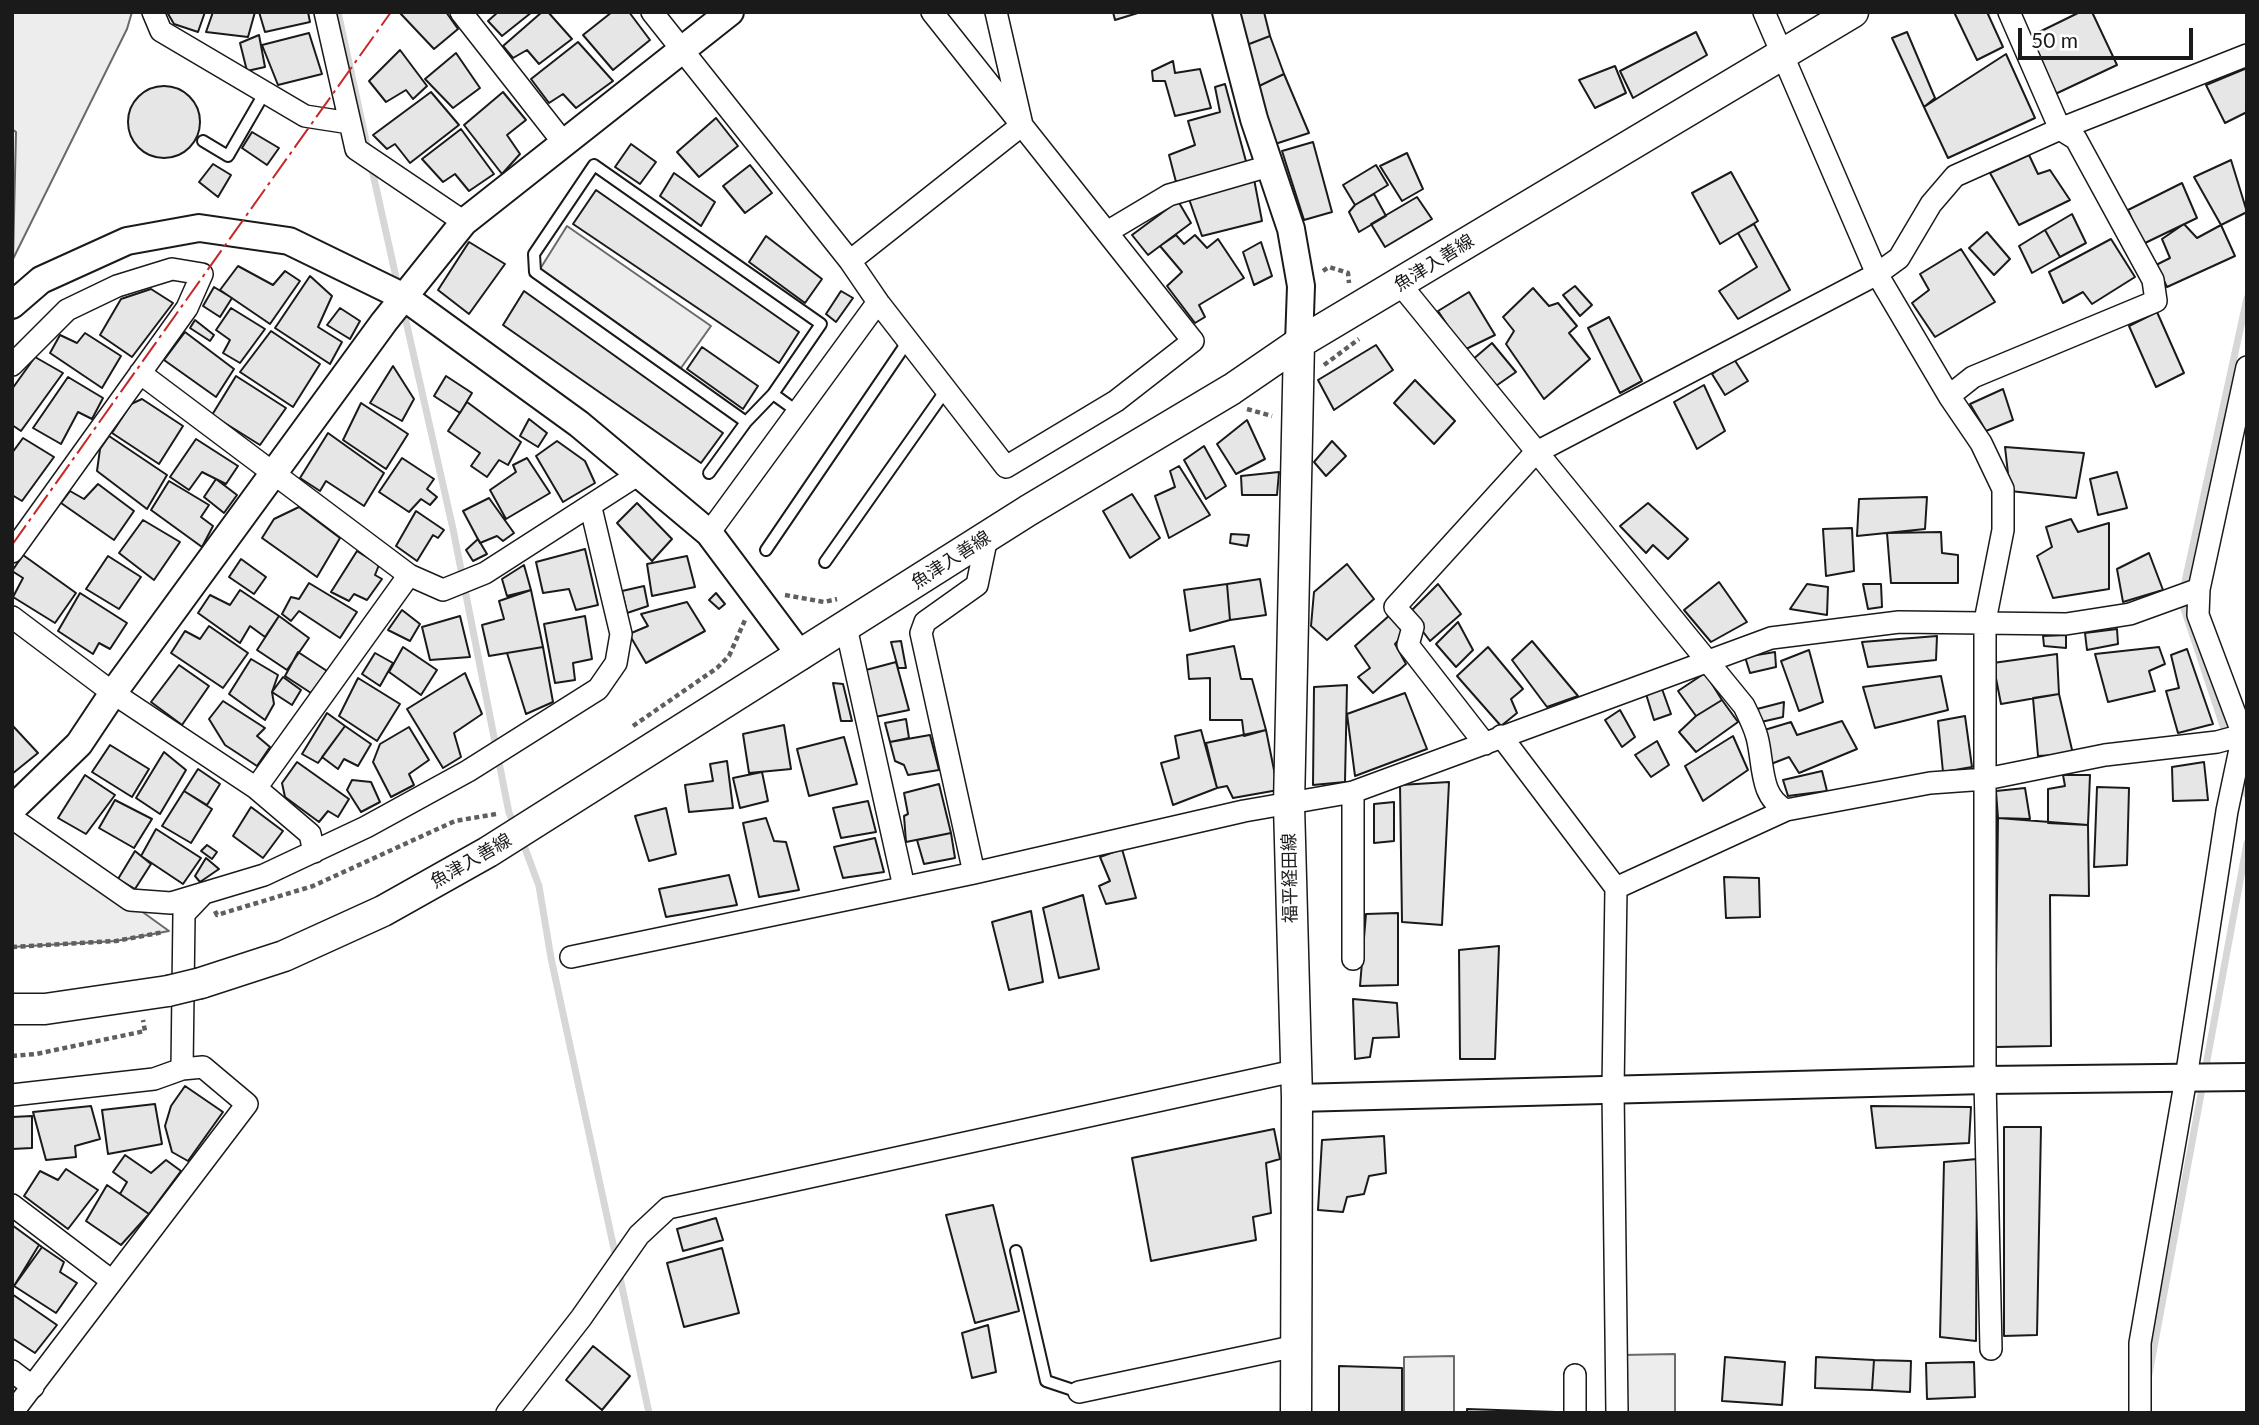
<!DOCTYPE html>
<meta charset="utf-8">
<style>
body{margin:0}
#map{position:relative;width:2259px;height:1425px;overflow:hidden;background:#fff;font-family:Lato,sans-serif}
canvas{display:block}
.frame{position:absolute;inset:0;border:14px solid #1a1a1a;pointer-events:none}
.scale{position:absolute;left:2018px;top:28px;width:175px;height:32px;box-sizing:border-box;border:4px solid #1a1a1a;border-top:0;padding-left:9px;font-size:21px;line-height:24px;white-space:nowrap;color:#1a1a1a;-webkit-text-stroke:5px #fff;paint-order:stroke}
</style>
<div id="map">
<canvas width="2259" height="1425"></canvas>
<div class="frame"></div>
<div class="scale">50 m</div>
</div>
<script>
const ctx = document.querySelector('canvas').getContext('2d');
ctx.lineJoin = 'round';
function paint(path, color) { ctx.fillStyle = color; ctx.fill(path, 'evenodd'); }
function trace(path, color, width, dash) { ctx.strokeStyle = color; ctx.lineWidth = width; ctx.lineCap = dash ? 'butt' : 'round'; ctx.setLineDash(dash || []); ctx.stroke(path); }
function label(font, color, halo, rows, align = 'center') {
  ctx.font = font + ' Lato,"Noto Sans JP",sans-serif'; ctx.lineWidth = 5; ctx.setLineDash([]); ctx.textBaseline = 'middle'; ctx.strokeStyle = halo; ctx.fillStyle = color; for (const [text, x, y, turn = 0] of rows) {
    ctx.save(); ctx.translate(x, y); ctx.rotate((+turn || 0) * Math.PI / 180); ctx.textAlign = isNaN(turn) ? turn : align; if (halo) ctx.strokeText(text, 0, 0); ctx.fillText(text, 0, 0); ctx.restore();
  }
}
const green = new Path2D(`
 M12 12H132L127 29 13 259 16 132 12 129Z
 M567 226 711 326 681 368 540 269Z
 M12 818 169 931 116 941 12 947Z
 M1675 1354V1413H1623V1355Z
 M1454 1356V1413H1404V1357Z`);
const stream = new Path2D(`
 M338 12 368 150
 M371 165 398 286
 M403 308 453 529 509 813 515 826
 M2227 738 2181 600 2247 298
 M2241 779 2247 795
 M522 840 539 886 551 958 616 1258
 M2205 1071 2247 843
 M619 1273 649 1413
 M2149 1374 2203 1083`);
const building = new Path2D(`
 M167 12H205L198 32 174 24Z
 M213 12H255L248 37 206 32Z
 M259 12H308L310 22 265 32Z
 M446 12 458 29 434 49 400 13Z
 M498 12H532L502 36 488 21Z
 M542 12H548L572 39 539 64 527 50 513 58 503 46Z
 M612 12H629L650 40 613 70 583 35Z
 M1113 12H1141L1115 20Z
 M1237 12H1264L1270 36 1244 46Z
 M1954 12H1987L2003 47 1977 60Z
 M2080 12H2092L2117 65 2051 96 2029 37Z
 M1696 32 1707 55 1633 98 1620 71Z
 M1907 32 1935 98 1924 107 1892 38Z
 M309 33 322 74 278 85 262 45Z
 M259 35 265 67 247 71 240 43Z
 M1270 36 1284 74 1255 88 1244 46Z
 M578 42 613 81 576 108 563 94 549 103 531 79Z
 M400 50 427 86 413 99 406 90 386 102 369 81Z
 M456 53 480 88 453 108 425 79Z
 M2006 54 2035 118 1948 158 1924 107Z
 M1173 61 1175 73 1200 69 1211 108 1175 116 1165 81H1153L1152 71Z
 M1615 66 1626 93 1595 108 1579 80Z
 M2247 68V112L2225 123 2206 85Z
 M1284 74 1309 133 1275 144 1255 88Z
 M1225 84 1247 165 1176 182 1169 155 1195 145 1188 121 1220 112 1215 87Z
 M128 122a36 36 0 1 1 72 0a36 36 0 1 1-72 0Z
 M431 92 459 125 410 163 395 144 387 149 373 135Z
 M503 92 526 120 507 135 520 154 502 174 464 125Z
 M716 118 738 146 699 177 677 152Z
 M461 129 494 174 469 191 455 174 443 182 422 159Z
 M252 132 279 148 267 165 242 148Z
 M1313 142 1332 212 1304 220 1282 151Z
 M631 144 656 162 640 184 615 167Z
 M1407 153 1423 189 1402 201 1380 166Z
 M2029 155 2038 174 2050 170 2070 200 2019 225 1990 173Z
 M2231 160 2247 212 2221 225 2194 177Z
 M213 164 231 175 218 197 199 182Z
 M750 165 772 193 745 213 723 186Z
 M1376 165 1388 185 1355 205 1343 185Z
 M1731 172 1758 221 1720 244 1692 193Z
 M674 173 715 202 701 226 660 196Z
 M1254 179 1262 221 1202 236 1189 199Z
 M2182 183 2197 218 2143 244 2128 210Z
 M596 190 799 332 779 363 573 224Z
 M1374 194 1386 216 1359 232 1349 212 1355 205Z
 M1417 197 1432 219 1385 247 1371 224Z
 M1178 201 1191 223 1148 255 1132 235Z
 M2072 214 2086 243 2060 257 2045 230Z
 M1754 224 1790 290 1738 319 1719 291 1757 267 1738 233Z
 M2184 224 2197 238 2221 225 2235 256 2167 287 2156 265 2170 258 2162 239Z
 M2045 230 2060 257 2032 273 2019 246Z
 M1987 232 2010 259 1994 275 1969 248Z
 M1176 235 1184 244 1195 235 1207 248 1218 239 1244 278 1199 305 1205 317 1195 323 1167 286 1182 272 1160 246Z
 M766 236 822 279 805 303 749 262Z
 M2111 239 2135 277 2092 304 2083 292 2063 303 2049 272Z
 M469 242 505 264 469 314 438 290Z
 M1261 242 1272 276 1254 285 1243 252Z
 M1961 249 1995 302 1935 337 1912 303 1929 290 1920 274Z
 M238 266 273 285 285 271 300 281 270 324 220 290Z
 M310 276 332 296 318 327 342 342 330 364 275 328Z
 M1575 286 1592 305 1580 316 1563 295Z
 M214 287 232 298 220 317 203 306Z
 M1533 288 1549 306 1558 303 1577 326 1569 333 1590 359 1544 399 1506 344 1514 331 1503 317Z
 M151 289 173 303 132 357 100 335 121 299Z
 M524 291 723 433 701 463 503 325Z
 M841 291 853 298 836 322 826 314Z
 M1469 292 1495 335 1464 350 1438 311Z
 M231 308 265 329 240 363 223 353 230 340 216 330Z
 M340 308 360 321 350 339 327 325Z
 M2157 312 2184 373 2156 387 2129 326Z
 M1609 317 1642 381 1620 393 1588 328Z
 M195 320 214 335 210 341 190 328Z
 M271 331 320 364 293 407 240 372Z
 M185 332 234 369 216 397 164 360Z
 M85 333 121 356 102 388 50 353 60 335 77 343Z
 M1492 343 1516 372 1493 388 1471 361Z
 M1376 345 1393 370 1334 410 1318 380Z
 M702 347 758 386 743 409 687 369Z
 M35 357 63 373 21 431 12 425V389Z
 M1734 359 1748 381 1725 395 1712 374Z
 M393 366 414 399 402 421 370 403Z
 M236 376 286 408 260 445 212 415Z
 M446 376 472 393 460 413 434 396Z
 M68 377 103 398 92 419 78 412 61 444 33 428Z
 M1415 380 1455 421 1434 444 1394 403Z
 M1704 385 1725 431 1697 449 1674 402Z
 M2003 389 2013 420 1986 431 1970 404Z
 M142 399 183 426 159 464 112 433 131 404Z
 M467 402 521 442 508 465 499 460 487 477 471 466 480 453 448 431Z
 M361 403 408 434 386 469 343 440Z
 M529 419 547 433 538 447 520 436Z
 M1247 420 1265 459 1236 474 1217 444Z
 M328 433 384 473 364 506 326 481 320 491 300 478Z
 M109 436 167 475 147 509 97 471 100 449Z
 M23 438 54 457 22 501 12 495V453Z
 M196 439 238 466 226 484 202 472 189 490 170 477Z
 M557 441 585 461 595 483 563 502 536 456Z
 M1332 441 1346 456 1326 476 1314 462Z
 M1204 446 1226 486 1206 499 1184 460Z
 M2005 447 2084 453 2076 498 2010 491Z
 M402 458 434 479 427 489 437 497 430 505 421 499 409 512 379 492Z
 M527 458 550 493 506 519 490 490 516 472 513 465Z
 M1179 466 1210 515 1169 538 1155 496 1175 487 1170 471Z
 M1279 472 1277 495H1242L1241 476Z
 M2117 472 2127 508 2098 515 2090 479Z
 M216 479 237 495 224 513 204 497Z
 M169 481 209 505 201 517 213 526 202 547 151 510Z
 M98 484 134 511 114 540 61 503 70 491 84 499Z
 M1132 494 1160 538 1130 558 1103 511Z
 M1927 497 1925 529 1857 536 1859 499Z
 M489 498 514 533 503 541 497 536 480 543 463 511Z
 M637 503 672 539 652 561 617 523Z
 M1648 503 1688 539 1668 559 1653 545 1646 553 1620 526Z
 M299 507 340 538 317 577 262 538 274 519Z
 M416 511 444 530 438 538 433 535 417 561 396 546Z
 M2071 519 2078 532 2109 523V589L2053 598 2037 556 2052 547 2046 527Z
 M143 520 180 542 154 580 119 553Z
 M1852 528 1854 571 1826 576 1823 529Z
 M1941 532 1942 553 1958 555V583H1891L1887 533Z
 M1231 534 1249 535 1247 546 1230 543Z
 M478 539 487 554 473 561 466 550Z
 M585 549 598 605 576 610 569 589 543 593 536 562Z
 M357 551 379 565 375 575 382 579 367 600 354 594 349 601 331 592Z
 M2149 553 2163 590 2123 602 2117 569Z
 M23 555 76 593 55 623 13 597 23 578 12 571Z
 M108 556 141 577 119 609 86 589Z
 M687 556 695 587 652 596 647 564Z
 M241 559 266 577 254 594 229 577Z
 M1347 564 1374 599 1327 640 1311 626 1314 592Z
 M524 565 531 590 507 596 502 579Z
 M1260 579 1266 615 1230 620 1227 584Z
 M1719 582 1747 622 1711 642 1684 610Z
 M309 583 357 612 340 638 299 611 291 621 282 614 291 597 299 599Z
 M1227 584 1230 620 1190 631 1184 590Z
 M1438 584 1461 614 1430 641 1409 613Z
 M1807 584 1828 587 1827 615 1790 609Z
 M1863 584H1881L1882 607 1868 609Z
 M644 586 648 606 627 613 622 591Z
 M240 590 279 616 265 637 250 626 240 643 198 613 210 595 230 605Z
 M531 590 543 647 489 656 482 625 504 619 499 601Z
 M80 593 127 623 110 649 99 643 93 654 58 631Z
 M716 593 725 604 719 609 709 600Z
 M687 602 705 631 646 663 629 634 648 626 641 614Z
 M402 610 420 624 410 641 388 630Z
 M1391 614 1406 632 1395 644 1406 664 1373 693 1358 677 1370 668 1355 646Z
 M279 616 309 638 287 670 257 650Z
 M460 616 470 657 430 660 422 627Z
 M585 616 592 659 573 663 575 680 555 683 544 624Z
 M1458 622 1473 650 1456 667 1436 644Z
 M209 626 248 653 223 688 171 653 185 631 200 639Z
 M2117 629 2118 644 2087 650 2085 633Z
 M2066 635V648L2044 646 2043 636Z
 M1937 636 1936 660 1868 667 1862 642Z
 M901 641 906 668H898L891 642Z
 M1532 641 1578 696 1547 707 1512 660Z
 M1234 646 1241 679H1252L1266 730 1244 736 1242 720H1210V678L1189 679 1187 655Z
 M403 647 437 670 421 695 389 672Z
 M543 647 553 702 526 714 507 653Z
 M1488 647 1523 689 1511 699 1517 713 1501 726 1457 676Z
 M2159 647 2165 664 2149 671 2155 691 2108 702 2095 654Z
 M2187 649 2213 724 2178 733 2166 691 2179 688 2171 655Z
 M1809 650 1823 702 1799 711 1781 661Z
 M298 652 327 671 311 693 285 676Z
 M1775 652 1776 667 1750 673 1745 657Z
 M375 653 393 663 380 686 362 674Z
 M2057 654 2059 694 2001 704 1993 663Z
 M251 659 278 675 272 692 274 704 265 720 229 694Z
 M896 662 909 710 875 717 866 670Z
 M179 665 209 686 182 725 151 702Z
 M465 673 482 714 454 733 461 757 443 768 407 709Z
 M1705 673 1722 700 1696 716 1678 691Z
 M1941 676 1948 710 1875 728 1863 687Z
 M283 677 301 690 292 705 272 692Z
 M358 678 400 704 377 741 339 716Z
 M833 683 843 684 852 721H841Z
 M1347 685 1345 782 1313 785 1314 687Z
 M1662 689 1671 714 1654 720 1646 694Z
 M1405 693 1427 749 1355 776 1347 714Z
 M2059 694 2073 754 2038 756 2033 698Z
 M1722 700 1738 722 1696 752 1679 732 1696 716Z
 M223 701 265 728 257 736 270 747 257 766 225 745 209 719Z
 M1784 702 1783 717 1761 722 1757 709Z
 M1620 710 1635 737 1622 747 1605 720Z
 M327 713 345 726 318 763 302 754Z
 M1965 716 1972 767 1943 772 1938 721Z
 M906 719 909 738 890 742 885 723Z
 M1842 721 1857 749 1799 773 1789 757 1771 764 1761 731 1791 722 1797 735Z
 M12 725 38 753 12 774Z
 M784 725 791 769 749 773 743 734Z
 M345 726 371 744 358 766 344 759 338 769 322 757Z
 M409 727 429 760 409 774 414 785 391 797 373 762 380 744Z
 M1201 730 1217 788 1173 805 1161 763 1179 758 1175 736Z
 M1266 730 1278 790 1233 798 1227 786 1217 788 1206 743Z
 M930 735 939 770 908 775 904 765 895 761 890 742Z
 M1733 736 1748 770 1703 801 1685 766Z
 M844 737 857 784 809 796 797 749Z
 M1657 741 1669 765 1651 777 1635 755Z
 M110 745 149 769 132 797 92 772Z
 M164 752 186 770 160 814 136 798Z
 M727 761 733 808 689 812 685 785 713 781 710 764Z
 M297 762 349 799 338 817 328 811 319 822 285 797 282 783Z
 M2204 762 2208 800 2173 801 2172 767Z
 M198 769 220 784 207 805 184 791Z
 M1822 771 1827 791 1788 796 1783 780Z
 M762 772 768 801 740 808 733 778Z
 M85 775 115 795 86 834 58 818Z
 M2063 775H2090L2088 825 2048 823V789L2065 786Z
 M352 780 371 782 380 802 361 812 347 790Z
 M1449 782 1442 925 1402 922 1400 785Z
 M939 784 951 833 906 842 904 816 908 814 904 793Z
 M2097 787 2129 788 2127 865 2094 867Z
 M2025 788 2030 819 1998 818 1996 791Z
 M184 791 212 809 191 843 162 826Z
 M115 800 152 819 134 848 99 828Z
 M868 801 876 832 841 838 833 808Z
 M1394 802V841L1374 843V804Z
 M251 807 283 831 263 858 233 836Z
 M666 808 676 854 649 861 635 816Z
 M766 818 774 841 786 842 799 890 759 897 743 823Z
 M1998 818 2088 825 2089 896 2050 895 2051 1046 1995 1047Z
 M156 829 201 858 183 884 141 856Z
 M951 833 955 858 924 864 917 840Z
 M875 838 884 872 843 878 834 847Z
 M207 845 217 852 212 859 201 851Z
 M1122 849 1136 898 1106 904 1099 886 1110 881 1100 857Z
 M135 851 151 864 135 889 118 879Z
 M206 858 219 869 200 882 195 876Z
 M729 875 737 905 666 917 659 889Z
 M1724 877 1759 878 1760 917 1726 918Z
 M1083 895 1099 969 1059 978 1043 908Z
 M1031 911 1043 982 1009 990 992 922Z
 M1398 913V985L1360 986 1366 914Z
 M1499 946 1495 1059H1460L1459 950Z
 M1353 999 1397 1003 1399 1037 1373 1038 1370 1057 1355 1059Z
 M185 1086 223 1112 188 1161 172 1152 165 1126 171 1106Z
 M155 1104 162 1144 108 1154 102 1110Z
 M91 1106 100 1139 75 1146 76 1157 46 1160 33 1112Z
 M1871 1106 1971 1107 1969 1143 1876 1148Z
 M32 1116V1148L12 1149V1117Z
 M2004 1127H2041L2037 1335 2004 1336Z
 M1274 1129 1280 1159 1266 1163 1271 1213 1253 1217 1256 1240 1151 1261 1132 1158Z
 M1384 1136 1386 1173 1369 1176 1364 1194 1347 1197 1343 1212 1318 1210 1322 1140Z
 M125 1155 151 1173 166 1160 181 1171 149 1214 120 1194 127 1182 113 1172Z
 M1977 1159 1976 1341 1940 1337 1944 1162Z
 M66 1169 98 1190 68 1229 24 1196 40 1171 58 1180Z
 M107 1185 149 1214 121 1245 86 1221Z
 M993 1205 1019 1311 975 1323 946 1215Z
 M716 1218 723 1240 683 1251 677 1229Z
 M12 1225 42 1247 14 1286 12 1284Z
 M39 1245 64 1262 60 1272 77 1283 56 1313 14 1286Z
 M722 1248 739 1313 684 1327 667 1263Z
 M12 1294 57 1325 35 1353 12 1338Z
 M988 1325 996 1372 972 1378 962 1333Z
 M593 1346 630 1376 602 1410 566 1380Z
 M1725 1357 1785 1362 1782 1405 1722 1401Z
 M1816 1357 1874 1360 1872 1390 1815 1388Z
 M1874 1360 1911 1361 1910 1392 1872 1390Z
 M1974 1362 1975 1397 1927 1399 1926 1363Z
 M1339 1366 1402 1368V1413H1339Z
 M1467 1409 1556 1412 1467 1413Z`);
const path = new Path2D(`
 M1323 271 1329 267 1348 273 1349 283
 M1324 365 1359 339
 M1247 409 1272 416
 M785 595 824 602 837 599
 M633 726 717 668 729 656 745 620
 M215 911 217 915 313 886 455 821 496 814
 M12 947 116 941 164 932
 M12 1056 36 1054 145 1031 143 1020`);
const service = new Path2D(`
 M203 141 228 156 265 92
 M746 422 773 394
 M709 473 746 422 535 272 534 254 594 165 821 324 773 394 798 412
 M766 550 908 341
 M825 562 946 390
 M1016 1251 1046 1381 1079 1392`);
const minor = new Path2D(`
 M153 12 161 31 305 116 350 123
 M325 12 356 149 464 222
 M461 12 563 142
 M652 12 850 261 878 302 1006 467 1116 401 1193 341 932 12
 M1107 232 1169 195 1269 166
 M850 261 1022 125 996 12
 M1400 284 1744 706C1749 716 1754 726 1757 737 1764 763 1759 797 1786 810L1930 783 1986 779 2105 755 2217 742 2243 735
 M12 365 67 310 117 286 172 269 202 274 187 308 12 552
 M140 373 409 575 443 590 485 573 639 474
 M1949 396 1973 377 2156 301 2153 280 2076 139 2060 129 2009 12
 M709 533 878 302
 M12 617 113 693 256 788 310 834 314 852
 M846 627 904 887
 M2243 735 2198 615 2199 589 2247 367
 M1501 736 1616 888 1613 1090 1617 1413
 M1485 744 1408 645 1413 627 1395 607 1535 453 1877 274 1764 12
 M256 788 409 575
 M1353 792V959
 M12 818 130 900 171 903 264 875 366 827 468 771 598 689 616 663 621 634 591 508
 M974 873 921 633 925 622 977 585 987 537
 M1616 888 1786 810
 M571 957 974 873 1244 811 1353 792 1771 638 1899 622 2066 624 2130 614 2199 589
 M182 1069 184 914 202 895
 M12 1095 154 1079 182 1069 203 1067 247 1104 12 1413
 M12 1205 112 1281
 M1991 1349 1985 1080V621L2003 530V489L1981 443 1949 396 1877 274 1899 258 1931 204 1955 176 2060 129 2247 55
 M12 1371 33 1387
 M1079 1392 1296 1346
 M507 1413 581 1318 639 1235 668 1208 1294 1071
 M1575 1413V1375
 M2140 1413V1343L2186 1078 2227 811 2243 735 2247 730`);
const tertiary = new Path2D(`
 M1226 12 1254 119 1291 229 1301 286 1299 343
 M12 305 41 280 127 241 199 228 289 241 404 297 579 424 709 533 801 656
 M12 809 79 744 113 693 384 322 464 222 730 12
 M1297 1098 1985 1080 2247 1077`);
const secondary = new Path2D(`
 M201 983 284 956 383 911 488 852 1029 510 1232 389 1299 343 1853 12
 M12 1009H45L168 991
 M1296 1413 1297 1098 1289 805 1299 343`);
const secondaryBridge = new Path2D(`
 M168 991 201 983`);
const power = new Path2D(`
 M12 545 391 12`);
const streetNames = [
 ["魚津入善線",1434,263,-32],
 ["魚津入善線",951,560,-33],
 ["魚津入善線",471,861,-30],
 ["福平経田線",1290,878,-91]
];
paint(green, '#ededed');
trace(green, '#6a6a6a', 2);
trace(stream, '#d7d7d7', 7);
paint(building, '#e6e6e6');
trace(building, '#1a1a1a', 2);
trace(service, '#1a1a1a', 14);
trace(minor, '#1a1a1a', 24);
trace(tertiary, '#1a1a1a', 30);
trace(secondary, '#1a1a1a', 33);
trace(path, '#5f5f5f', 4.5, [5, 3.5]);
trace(service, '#fff', 10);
trace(minor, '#fff', 21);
trace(tertiary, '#fff', 26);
trace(secondary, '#fff', 30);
trace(secondaryBridge, '#1a1a1a', 33, []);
trace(secondaryBridge, '#fff', 30);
trace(power, '#c62828', 2, [24, 5, 3.5, 5]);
label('18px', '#1a1a1a', '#fff', streetNames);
</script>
